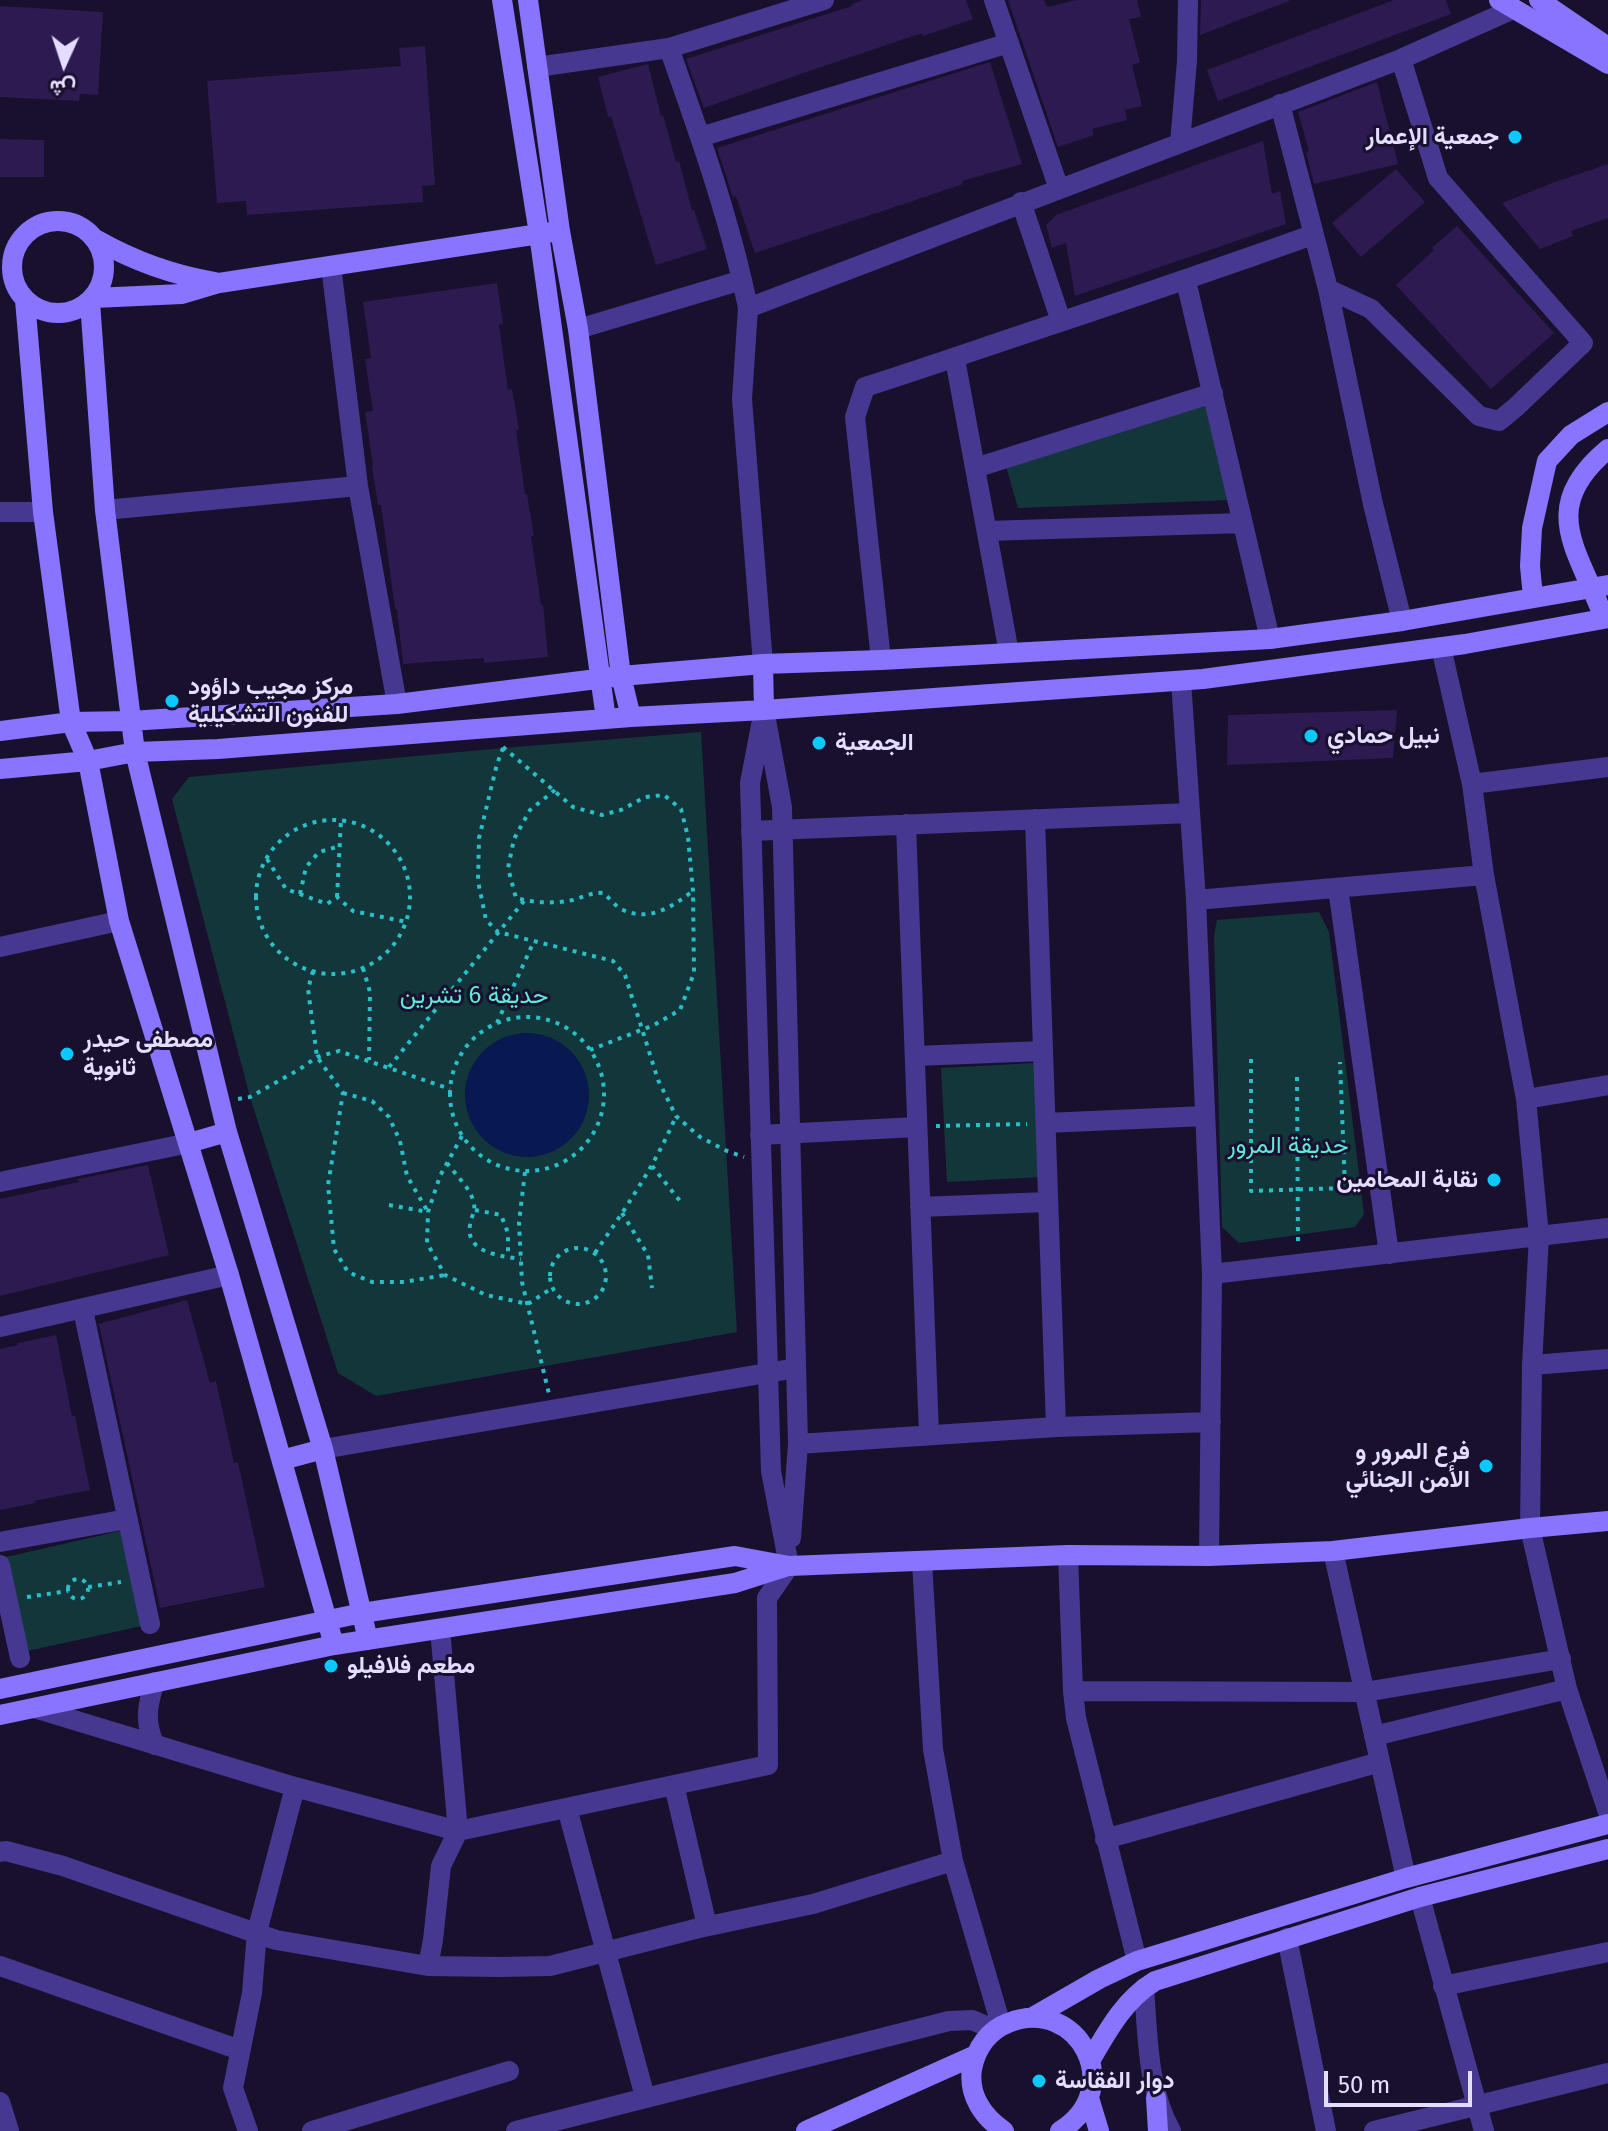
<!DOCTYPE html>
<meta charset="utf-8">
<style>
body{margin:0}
#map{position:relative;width:1608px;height:2131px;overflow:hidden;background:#19102e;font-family:"Fira Sans",Vazirmatn,sans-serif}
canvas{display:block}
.north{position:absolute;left:24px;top:24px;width:80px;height:80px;-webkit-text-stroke:6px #19102e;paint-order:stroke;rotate:183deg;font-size:22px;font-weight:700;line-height:32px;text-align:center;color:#e5ddff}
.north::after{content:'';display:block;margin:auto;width:28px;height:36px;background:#e5ddff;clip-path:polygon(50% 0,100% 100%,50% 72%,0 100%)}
.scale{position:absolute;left:1324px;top:2071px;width:148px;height:36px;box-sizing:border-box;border:4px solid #e5ddff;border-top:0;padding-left:10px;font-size:24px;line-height:28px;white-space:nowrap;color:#e5ddff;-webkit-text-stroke:6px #19102e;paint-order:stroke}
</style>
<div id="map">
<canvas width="1608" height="2131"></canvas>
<div class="north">ش</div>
<div class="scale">50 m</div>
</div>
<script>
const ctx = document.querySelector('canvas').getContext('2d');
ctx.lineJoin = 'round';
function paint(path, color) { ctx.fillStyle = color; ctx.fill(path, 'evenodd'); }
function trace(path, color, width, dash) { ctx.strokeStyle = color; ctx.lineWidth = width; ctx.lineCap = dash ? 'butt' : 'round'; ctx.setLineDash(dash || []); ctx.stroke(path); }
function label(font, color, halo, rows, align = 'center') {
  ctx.font = font + ' "Fira Sans",Vazirmatn,sans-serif'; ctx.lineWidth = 6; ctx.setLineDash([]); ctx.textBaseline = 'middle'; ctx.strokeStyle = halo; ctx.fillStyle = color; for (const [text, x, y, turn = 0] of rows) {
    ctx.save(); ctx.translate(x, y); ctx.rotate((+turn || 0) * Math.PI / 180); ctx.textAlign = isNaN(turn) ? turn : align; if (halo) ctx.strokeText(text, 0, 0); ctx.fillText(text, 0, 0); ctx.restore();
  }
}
const green = new Path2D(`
 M1208 403 1230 500 1018 508 1006 466Z
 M701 732 737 1332 376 1396 338 1373 250 1097 172 799 189 777 503 748Z
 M1319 912 1329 932 1364 1214 1355 1227 1239 1243 1222 1227 1214 935 1217 920Z
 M1035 1063 1042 1177 947 1182 941 1068Z
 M120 1531 142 1626 27 1651 6 1557Z`);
const water = new Path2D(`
 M465 1095a62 62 0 1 1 124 0a62 62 0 1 1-124 0Z`);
const building = new Path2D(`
 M863 0H966L973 19 923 36 922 33 812 70 704 108 686 59 852 6V4Z
 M1008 0H1044L1047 7 1076 0H1137L1141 17 1129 19 1140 62 1132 65 1142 106 1125 110 1127 120 1092 129 1094 135 1058 147Z
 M1201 0H1289V1L1200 35Z
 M1394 0H1446L1451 14 1218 101 1207 70Z
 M0 6 103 12 98 95 80 94 79 101 0 97Z
 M425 46 435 185 422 186 423 202 247 215 246 201 217 203 207 81 401 66 399 48Z
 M990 62 1022 164 962 181 963 184 907 203 755 253 736 196 733 197 717 148Z
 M648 64 661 116 663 115 676 162 679 161 692 210H694L707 249 656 265 611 116 608 117 598 77Z
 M1377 82 1398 164 1314 184 1306 152 1309 151 1298 112Z
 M0 139 44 140V177H0Z
 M1263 141 1272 194 1280 191 1286 224 1075 296 1066 243 1052 248 1046 225 1056 215Z
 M1608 164V218L1571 231 1573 236 1540 249 1502 203 1552 183Z
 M1396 169 1425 202 1361 257 1332 223Z
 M1457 226 1554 333 1491 389 1396 285 1434 250 1432 248Z
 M497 283 503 324 499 325 508 390 512 389 519 429 516 430 525 494H527L534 536H531L541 605 543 604 548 657 484 663V658L403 664 397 609H395L381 505H378L372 466 373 465 365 412 373 411 365 359 371 358 363 302Z
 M1397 710 1393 758 1227 765 1228 715Z
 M148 1165 169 1255 0 1296V1199L79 1182 78 1179Z
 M187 1300 210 1383 216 1381 234 1463 238 1462 265 1587 160 1608 99 1324Z
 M56 1335 72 1416H75L90 1490 34 1501 35 1503 0 1510V1349L18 1345V1343Z`);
const path = new Path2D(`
 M503 747 573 807 602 815 621 810 645 797 664 795 681 809 688 837 693 891 694 973 680 1010 654 1025 590 1050
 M503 748 497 764 479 838 478 881 486 920 498 932 613 961 625 975 658 1080 676 1116 700 1137 727 1151 744 1157
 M555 790 530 810 514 839 508 868 516 898C534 903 554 904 573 900 584 897 591 892 604 893 609 898 616 907 623 910 651 922 671 907 693 891
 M256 897a77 77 0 1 1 154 0a77 77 0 1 1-154 0Z
 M267 859 286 889 327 904 337 897 353 911 407 922
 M300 894 306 867 319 852 340 846
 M337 897 341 820
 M363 968 370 992 369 1060
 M313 971 308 989 317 1057 343 1093 328 1185 334 1249 348 1272 372 1282H404L445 1275
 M450 1094a77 77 0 1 1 154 0a77 77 0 1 1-154 0Z
 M497 1023 534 941
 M1251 1059V1191L1345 1188 1340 1062
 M389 1067 524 901
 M1297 1077 1298 1246
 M343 1093 372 1101 389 1117 400 1141 407 1176 428 1212
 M238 1099 250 1097 300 1069 317 1057 339 1051 450 1089
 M936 1126 1027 1124
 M462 1136 440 1176 428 1212 427 1243 445 1275 486 1295 528 1304 552 1288
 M447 1163C455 1174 469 1187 473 1200 477 1210 471 1216 470 1225 465 1253 501 1256 521 1259
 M652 1166 680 1201
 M525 1172 519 1222 522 1282 549 1394
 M389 1205 428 1212
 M475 1210 501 1215 508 1233V1257
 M622 1213 648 1255 652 1288
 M550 1276a28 28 0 1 1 56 0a28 28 0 1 1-56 0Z
 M595 1253C625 1209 655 1166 676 1116
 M68 1589a10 10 0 1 1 20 0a10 10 0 1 1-20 0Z
 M88 1587 121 1582
 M27 1597 68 1591`);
const minor = new Path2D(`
 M994 0 1059 189
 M669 48C699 133 730 219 748 308
 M537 67 669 48 824 0
 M1280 104 1328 289 1373 504 1402 621
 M700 137 1009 43
 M1180 143 1187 61 1188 0
 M1021 202 1061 321
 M331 266 358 486 397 704
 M1186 281 1270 639
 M1328 289 1371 309 1479 416 1499 421 1516 407 1583 343 1438 178 1401 59
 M578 329 742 280
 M955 359 1009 653
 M975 468 1213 393
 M105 510 358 486
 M0 512H43
 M987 531 1243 523
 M1441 647 1472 784 1484 875 1526 1099 1539 1236 1532 1365 1530 1528 1567 1689 1608 1812
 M881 660 855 417 865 387C931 366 996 343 1063 321 1146 293 1229 265 1312 235
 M763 664 742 399 748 308 1401 59 1513 9
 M1181 681 1196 900 1212 1274 1209 1556
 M1472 784 1608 767
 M1035 819 1056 1427
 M906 824 929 1435
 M751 831 1190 813
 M1338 888 1389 1254
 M1196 900 1484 875
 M0 947 119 921
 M915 1056 1043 1051
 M1526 1099 1608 1085
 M1046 1123 1205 1116
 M760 1135 917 1127
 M0 1182 189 1143
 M920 1207 1048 1202
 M1212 1274 1608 1228
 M83 1310 150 1624
 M0 1327 229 1275
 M1532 1365 1608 1359
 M798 1444 1056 1427 1211 1422
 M323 1449 796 1368
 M0 1542 127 1519
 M1333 1551 1406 1878
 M1068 1555 1073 1691 1076 1718 1137 1961
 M922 1562 933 1749 953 1861 1001 2025
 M0 1565 20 1658
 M1073 1691 1365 1692 1561 1659
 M34 1708 295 1787 458 1831 768 1765 767 1598 789 1566
 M1374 1736 1567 1689
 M155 1745C144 1723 147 1705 155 1682
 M674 1785 707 1926
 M567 1808 645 2097
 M1105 1839 1380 1762
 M0 1852 6 1851 63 1866 276 1940 428 1966 433 1940 441 1866 458 1831 440 1629
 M1420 1897 1484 2131
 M1287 1938 1326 2131
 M0 1966 240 2050
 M428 1966 499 1967 550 1966 699 1928 813 1904 953 1861
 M1443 1986 1608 1952
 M0 2102 9 2131
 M248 2131 233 2088 252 1993 257 1932 295 1787
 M312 2131 509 2071
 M516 2131 949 2021 972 2020 995 2030
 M1374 2131 1608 2073`);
const tertiary = new Path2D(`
 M764 710 750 783 771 1471 789 1566
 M766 720 782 807 798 1444 791 1538
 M1144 1988C1148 2038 1147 2087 1171 2131`);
const secondary = new Path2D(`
 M502 0 539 234 606 719
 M528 0 560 231 578 329 621 676 631 717
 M1499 0 1608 64
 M1539 0 1608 47
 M12 267a46 46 0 1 1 92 0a46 46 0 1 1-92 0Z
 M97 240C134 261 172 275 215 282
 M94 298 182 294 219 283 552 232
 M25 300 43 512 71 722 88 761 119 921 229 1275 334 1645
 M90 302 105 510 135 752 227 1132 323 1449 368 1640
 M1533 597 1530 566 1532 528 1547 461 1571 435 1608 412
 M1604 618C1578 549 1537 508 1608 449
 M763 664 764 710
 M0 731 71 722 130 721 397 704 621 676 763 664 881 660 1270 639 1402 621 1608 585
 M0 769 88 761 135 752 218 749 631 717 764 710 1203 679 1465 644 1608 618
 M189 1143 227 1132
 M282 1460 323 1449
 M0 1689 362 1613 735 1556 789 1566 1068 1555 1209 1556 1333 1551 1530 1528 1608 1521
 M0 1715 334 1645 735 1583 785 1567
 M1033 2017 1099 1979 1137 1961 1406 1878 1608 1824
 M1090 2061C1108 2030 1124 2000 1155 1981L1420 1897 1608 1849
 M1089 2098 1099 2131
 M1156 2098 1158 2131
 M806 2131 976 2055
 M1004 2131C983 2117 968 2095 972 2069 976 2048 989 2030 1008 2023 1078 1995 1128 2089 1060 2131`);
const markers = [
 [1515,137,8,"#09c9ff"],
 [172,701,8,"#09c9ff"],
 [1311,736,8,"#09c9ff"],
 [819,743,8,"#09c9ff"],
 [67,1054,8,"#09c9ff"],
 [1494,1180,8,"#09c9ff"],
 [1486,1466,8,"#09c9ff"],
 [331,1666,8,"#09c9ff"],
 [1039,2081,8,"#09c9ff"]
];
const poiNames = [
 ["جمعية الإعمار",1499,137,"right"],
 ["مركز مجيب داؤود",188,687],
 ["للفنون التشكيلية",188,715],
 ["نبيل حمادي",1327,736],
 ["الجمعية",835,743],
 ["مصطفى حيدر",83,1040],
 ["ثانوية",83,1068],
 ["نقابة المحامين",1478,1180,"right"],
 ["فرع المرور و",1470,1452,"right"],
 ["الأمن الجنائي",1470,1480,"right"],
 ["مطعم فلافيلو",347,1666],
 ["دوار الفقاسة",1055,2081]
];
const parkNames = [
 ["حديقة 6 تشرين",474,996],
 ["حديقة المرور",1288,1146]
];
paint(green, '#123639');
paint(water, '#071950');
paint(building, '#2c1a51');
trace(path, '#28bfc8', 4, [4, 6]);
trace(minor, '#463890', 20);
trace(tertiary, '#463890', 20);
trace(secondary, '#8874ff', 20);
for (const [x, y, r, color] of markers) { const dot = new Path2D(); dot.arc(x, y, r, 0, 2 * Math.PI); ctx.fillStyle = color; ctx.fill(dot); trace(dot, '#19102e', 3); }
label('bold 24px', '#e5ddff', '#19102e', poiNames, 'left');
label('24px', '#5fe9d7', '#19102e', parkNames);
</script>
